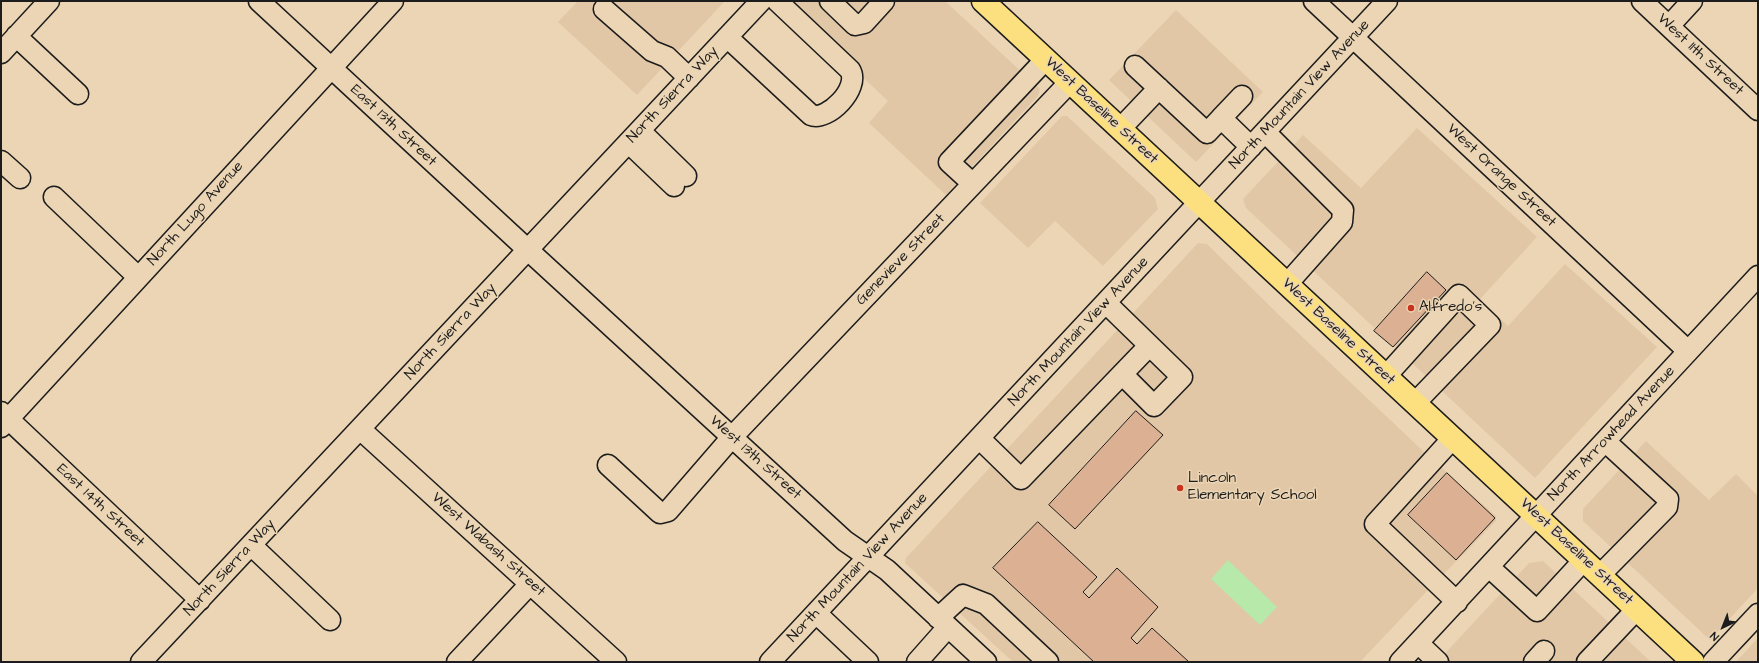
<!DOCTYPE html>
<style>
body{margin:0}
#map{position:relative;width:1759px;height:663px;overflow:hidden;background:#ebd5b4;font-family:"Architects Daughter",sans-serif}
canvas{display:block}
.frame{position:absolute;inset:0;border:2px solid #1c1c1c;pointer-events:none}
.north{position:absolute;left:1703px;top:607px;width:40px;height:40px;-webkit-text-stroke:3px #ebd5b4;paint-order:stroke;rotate:223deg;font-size:11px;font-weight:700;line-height:16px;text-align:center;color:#1c1c1c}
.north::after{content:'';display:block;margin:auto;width:14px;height:18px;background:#1c1c1c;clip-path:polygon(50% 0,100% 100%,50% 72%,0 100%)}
</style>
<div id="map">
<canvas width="1759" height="663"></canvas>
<div class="frame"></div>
<div class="north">N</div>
</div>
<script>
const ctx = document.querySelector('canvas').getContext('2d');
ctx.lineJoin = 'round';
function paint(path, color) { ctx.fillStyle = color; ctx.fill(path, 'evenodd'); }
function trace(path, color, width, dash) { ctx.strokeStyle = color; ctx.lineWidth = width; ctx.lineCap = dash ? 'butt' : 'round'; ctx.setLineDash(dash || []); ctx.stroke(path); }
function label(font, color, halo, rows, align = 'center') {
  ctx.font = font + ' "Architects Daughter",sans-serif'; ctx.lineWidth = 3; ctx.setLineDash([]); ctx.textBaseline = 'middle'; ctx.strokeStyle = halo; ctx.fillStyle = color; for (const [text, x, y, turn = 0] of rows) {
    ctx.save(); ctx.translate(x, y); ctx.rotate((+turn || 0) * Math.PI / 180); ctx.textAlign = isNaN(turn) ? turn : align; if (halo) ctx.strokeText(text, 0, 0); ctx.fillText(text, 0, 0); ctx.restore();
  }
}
const built = new Path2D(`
 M578 1H725L637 95 558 22Z
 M795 1H945L1040 89 1038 96 946 195 869 123 888 101 789 8Z
 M1176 10 1263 92 1196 162 1109 80Z
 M1062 116H1067L1155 198 1158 209 1103 266 1055 221 1028 248 980 203Z
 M1417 128 1537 237 1480 299 1508 326 1565 264 1657 347 1535 478 1246 208 1243 199 1303 135 1361 188Z
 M1198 243 1207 244 1277 313 1422 450 1496 516V521L1426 592 1360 662H1013L905 563 906 558Z
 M1646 441 1709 500 1736 474 1758 496V588L1710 640 1583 521V509Z
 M1543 561 1651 662H1437L1529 563Z
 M1758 638V662H1736Z`);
const green = new Path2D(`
 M1228 560 1277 607 1260 625 1211 579Z`);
const building = new Path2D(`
 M1427 272 1446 290 1393 347 1374 331Z
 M1136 411 1163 435 1075 529 1049 505Z
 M1447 473 1495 518 1456 560 1408 515Z
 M1038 522 1097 577 1083 592 1089 598 1117 568 1158 607 1131 638 1137 644 1152 628 1189 662H1094L993 568Z`);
const minor = new Path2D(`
 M259 1 528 250 845 541 887 570 986 662
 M830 1 855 25 864 23 884 1
 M1314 1 1688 351
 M1642 1 1758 110
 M604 9 652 51 667 57 689 78
 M1669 26 1692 1
 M16 36 78 94
 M727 37 811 115C827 122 861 88 850 70L777 1
 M1 53 49 1
 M1135 66 1207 133 1221 118 1251 147
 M1221 118 1242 96
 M1120 129 1159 88
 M640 131 686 176
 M1265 132 1343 210 1342 222 1287 284
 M629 143 674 186
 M1 161 20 178
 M973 184 949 162 1046 59
 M54 197 138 277
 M1106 303 1182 377 1154 406 1122 374
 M1386 376 1459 295 1490 325 1415 403
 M1 412 200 600
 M1 427 393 1
 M360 429 616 662
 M979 438 1021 479 1149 346
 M1453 438 1375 524 1457 602
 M608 465 660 513 668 511 732 437 1070 82
 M251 545 330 620
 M1489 567 1537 611 1584 560
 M1600 575 1667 507 1668 499 1606 442
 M816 613 868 662
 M938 618 963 595 986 604 1048 662
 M1418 643 1438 662
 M141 662 761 1
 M457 662 530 584
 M770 662 1387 1
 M917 662 948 627
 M1400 662 1758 276
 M1534 662 1544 651
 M1587 662 1637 609
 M1713 662 1758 614`);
const major = new Path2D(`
 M983 1 1693 662`);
const markers = [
 [1411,308,4,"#c8321e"],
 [1180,488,4,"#c8321e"]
];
const streetNames = [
 ["West 11th Street",1700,55,43],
 ["North Sierra Way",673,95,-47],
 ["North Mountain View Avenue",1300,95,-47],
 ["West Baseline Street",1101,111,43],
 ["East 13th Street",393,126,43],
 ["West Orange Street",1501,176,43],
 ["North Lugo Avenue",196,214,-48],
 ["Genevieve Street",901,260,-46],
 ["North Sierra Way",451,332,-47],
 ["North Mountain View Avenue",1079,332,-47],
 ["West Baseline Street",1338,332,43],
 ["North Arrowhead Avenue",1612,434,-47],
 ["West 13th Street",755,458,42],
 ["East 14th Street",100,506,43],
 ["West Wabash Street",488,545,42],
 ["West Baseline Street",1576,552,43],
 ["North Sierra Way",230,568,-47],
 ["North Mountain View Avenue",858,568,-47]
];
const poiNames = [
 ["Alfredo's",1419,308],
 ["Lincoln",1188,479],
 ["Elementary School",1188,496]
];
paint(built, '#e2c7a7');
paint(green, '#b6e9aa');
paint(building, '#dcb193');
trace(building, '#1c1c1c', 1);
trace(minor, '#1c1c1c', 23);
trace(major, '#1c1c1c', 25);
trace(minor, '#ebd5b4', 20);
trace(major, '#fce080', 22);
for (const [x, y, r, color] of markers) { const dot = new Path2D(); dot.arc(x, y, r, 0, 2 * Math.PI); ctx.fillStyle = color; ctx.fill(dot); trace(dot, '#ebd5b4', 1.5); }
label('15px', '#1c1c1c', '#ebd5b4', streetNames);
label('15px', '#1c1c1c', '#ebd5b4', poiNames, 'left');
</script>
